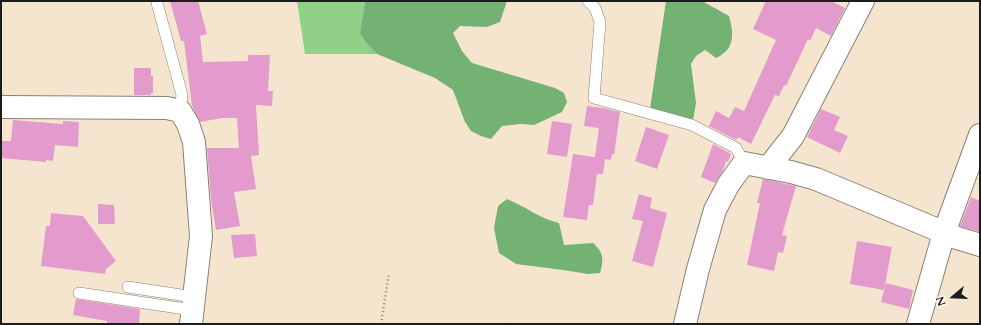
<!DOCTYPE html>
<style>
body{margin:0}
#map{position:relative;width:981px;height:325px;overflow:hidden;background:#f6e5ce;font-family:Cardo,serif}
canvas{display:block}
.frame{position:absolute;inset:0;border:2px solid #1c1c1c;pointer-events:none}
.north{position:absolute;left:933px;top:277px;width:40px;height:40px;-webkit-text-stroke:3px #fdfcf7;paint-order:stroke;rotate:251deg;font-size:11px;font-weight:700;line-height:16px;text-align:center;color:#1c1c1c}
.north::after{content:'';display:block;margin:auto;width:14px;height:18px;background:#1c1c1c;clip-path:polygon(50% 0,100% 100%,50% 72%,0 100%)}
</style>
<div id="map">
<canvas width="981" height="325"></canvas>
<div class="frame"></div>
<div class="north">N</div>
</div>
<script>
const ctx = document.querySelector('canvas').getContext('2d');
ctx.lineJoin = 'round';
function paint(path, color) { ctx.fillStyle = color; ctx.fill(path, 'evenodd'); }
function trace(path, color, width, dash) { ctx.strokeStyle = color; ctx.lineWidth = width; ctx.lineCap = dash ? 'butt' : 'round'; ctx.setLineDash(dash || []); ctx.stroke(path); }
const green = new Path2D(`
 M297 1H365L360 33 366 43 377 54H305Z`);
const forest = new Path2D(`
 M365 1H507L500 22 487 27 460 26 453 33 462 51 472 63 555 88 564 93 567 102 562 112 534 125 521 124 502 126 491 139 481 136 471 131 465 122 453 90 435 78 377 54 366 43 360 33Z
 M666 1H702L729 16C734 33 735 50 716 58L705 50 696 56 691 64 696 103 693 120 650 109Z
 M507 199C525 206 540 219 559 223L564 245 593 243C604 253 604 260 600 273L588 274 563 270 516 264 499 253 494 228 498 206Z`);
const building = new Path2D(`
 M170 1H198L207 34 200 36 203 62 248 61V55H270L268 91H273L272 106 256 105 259 155 251 156 256 189 234 192 240 226 216 230 211 199 207 148H239L237 118H222L200 122 192 106 184 41H181Z
 M766 1H831L845 8 831 36 816 28 810 41 808 39 786 86 784 85 779 96 775 95 751 144 738 137 736 140 709 126 716 111 729 118 735 107 744 111 776 40 753 29Z
 M134 68H151V76H153V93H151V95H134Z
 M587 106 603 108 620 112 614 155 612 154 611 160 605 159 603 174H597L593 205H589L587 220 563 217 573 154 600 158 595 157 599 128 584 126Z
 M821 109 840 117 834 130 848 136 840 153 807 137Z
 M13 120 63 124V121L79 122 78 147 55 145 53 161 46 160V162L1 158V141H11Z
 M552 121 572 124 567 157 547 154Z
 M646 127 669 135 657 169 635 161Z
 M713 144 731 154 728 162 726 161 723 171 715 183 701 177Z
 M763 179 796 186 782 235 787 236 783 253 778 252 774 271 747 265 760 203H757Z
 M639 194 652 198 650 208 667 213 653 267 632 261 643 221 632 219Z
 M971 197 980 201V232L960 226Z
 M98 204 114 205 115 224H98Z
 M51 213 83 216 116 261 106 269 105 274 41 266 46 226H50Z
 M255 234 257 256 234 258 231 235Z
 M857 241 892 247 884 290 850 284Z
 M886 283 913 290 909 309 881 302Z
 M76 299 140 309 139 324H107V321L73 315Z`);
const path = new Path2D(`
 M381 324 389 273
 M510 324 511 322`);
const service = new Path2D(`
 M588 1 595 8 600 22 594 98 692 125 736 148 744 163
 M157 3 182 95 180 111
 M128 287 194 297
 M79 293 192 310`);
const minor = new Path2D(`
 M1 107 167 108 180 111 188 124 194 142 201 236 191 324
 M768 168 793 136 863 1
 M685 324 698 269 715 210 728 185 744 163 791 172 816 179 957 238 980 245
 M918 324 944 233 980 135`);
paint(green, '#90d087');
paint(forest, '#74b274');
paint(building, '#e39acc');
trace(service, '#898075', 12);
trace(minor, '#898075', 24);
trace(path, '#898075', 2.5, [1, 3]);
trace(service, '#fff', 11);
trace(minor, '#fff', 22);
</script>
